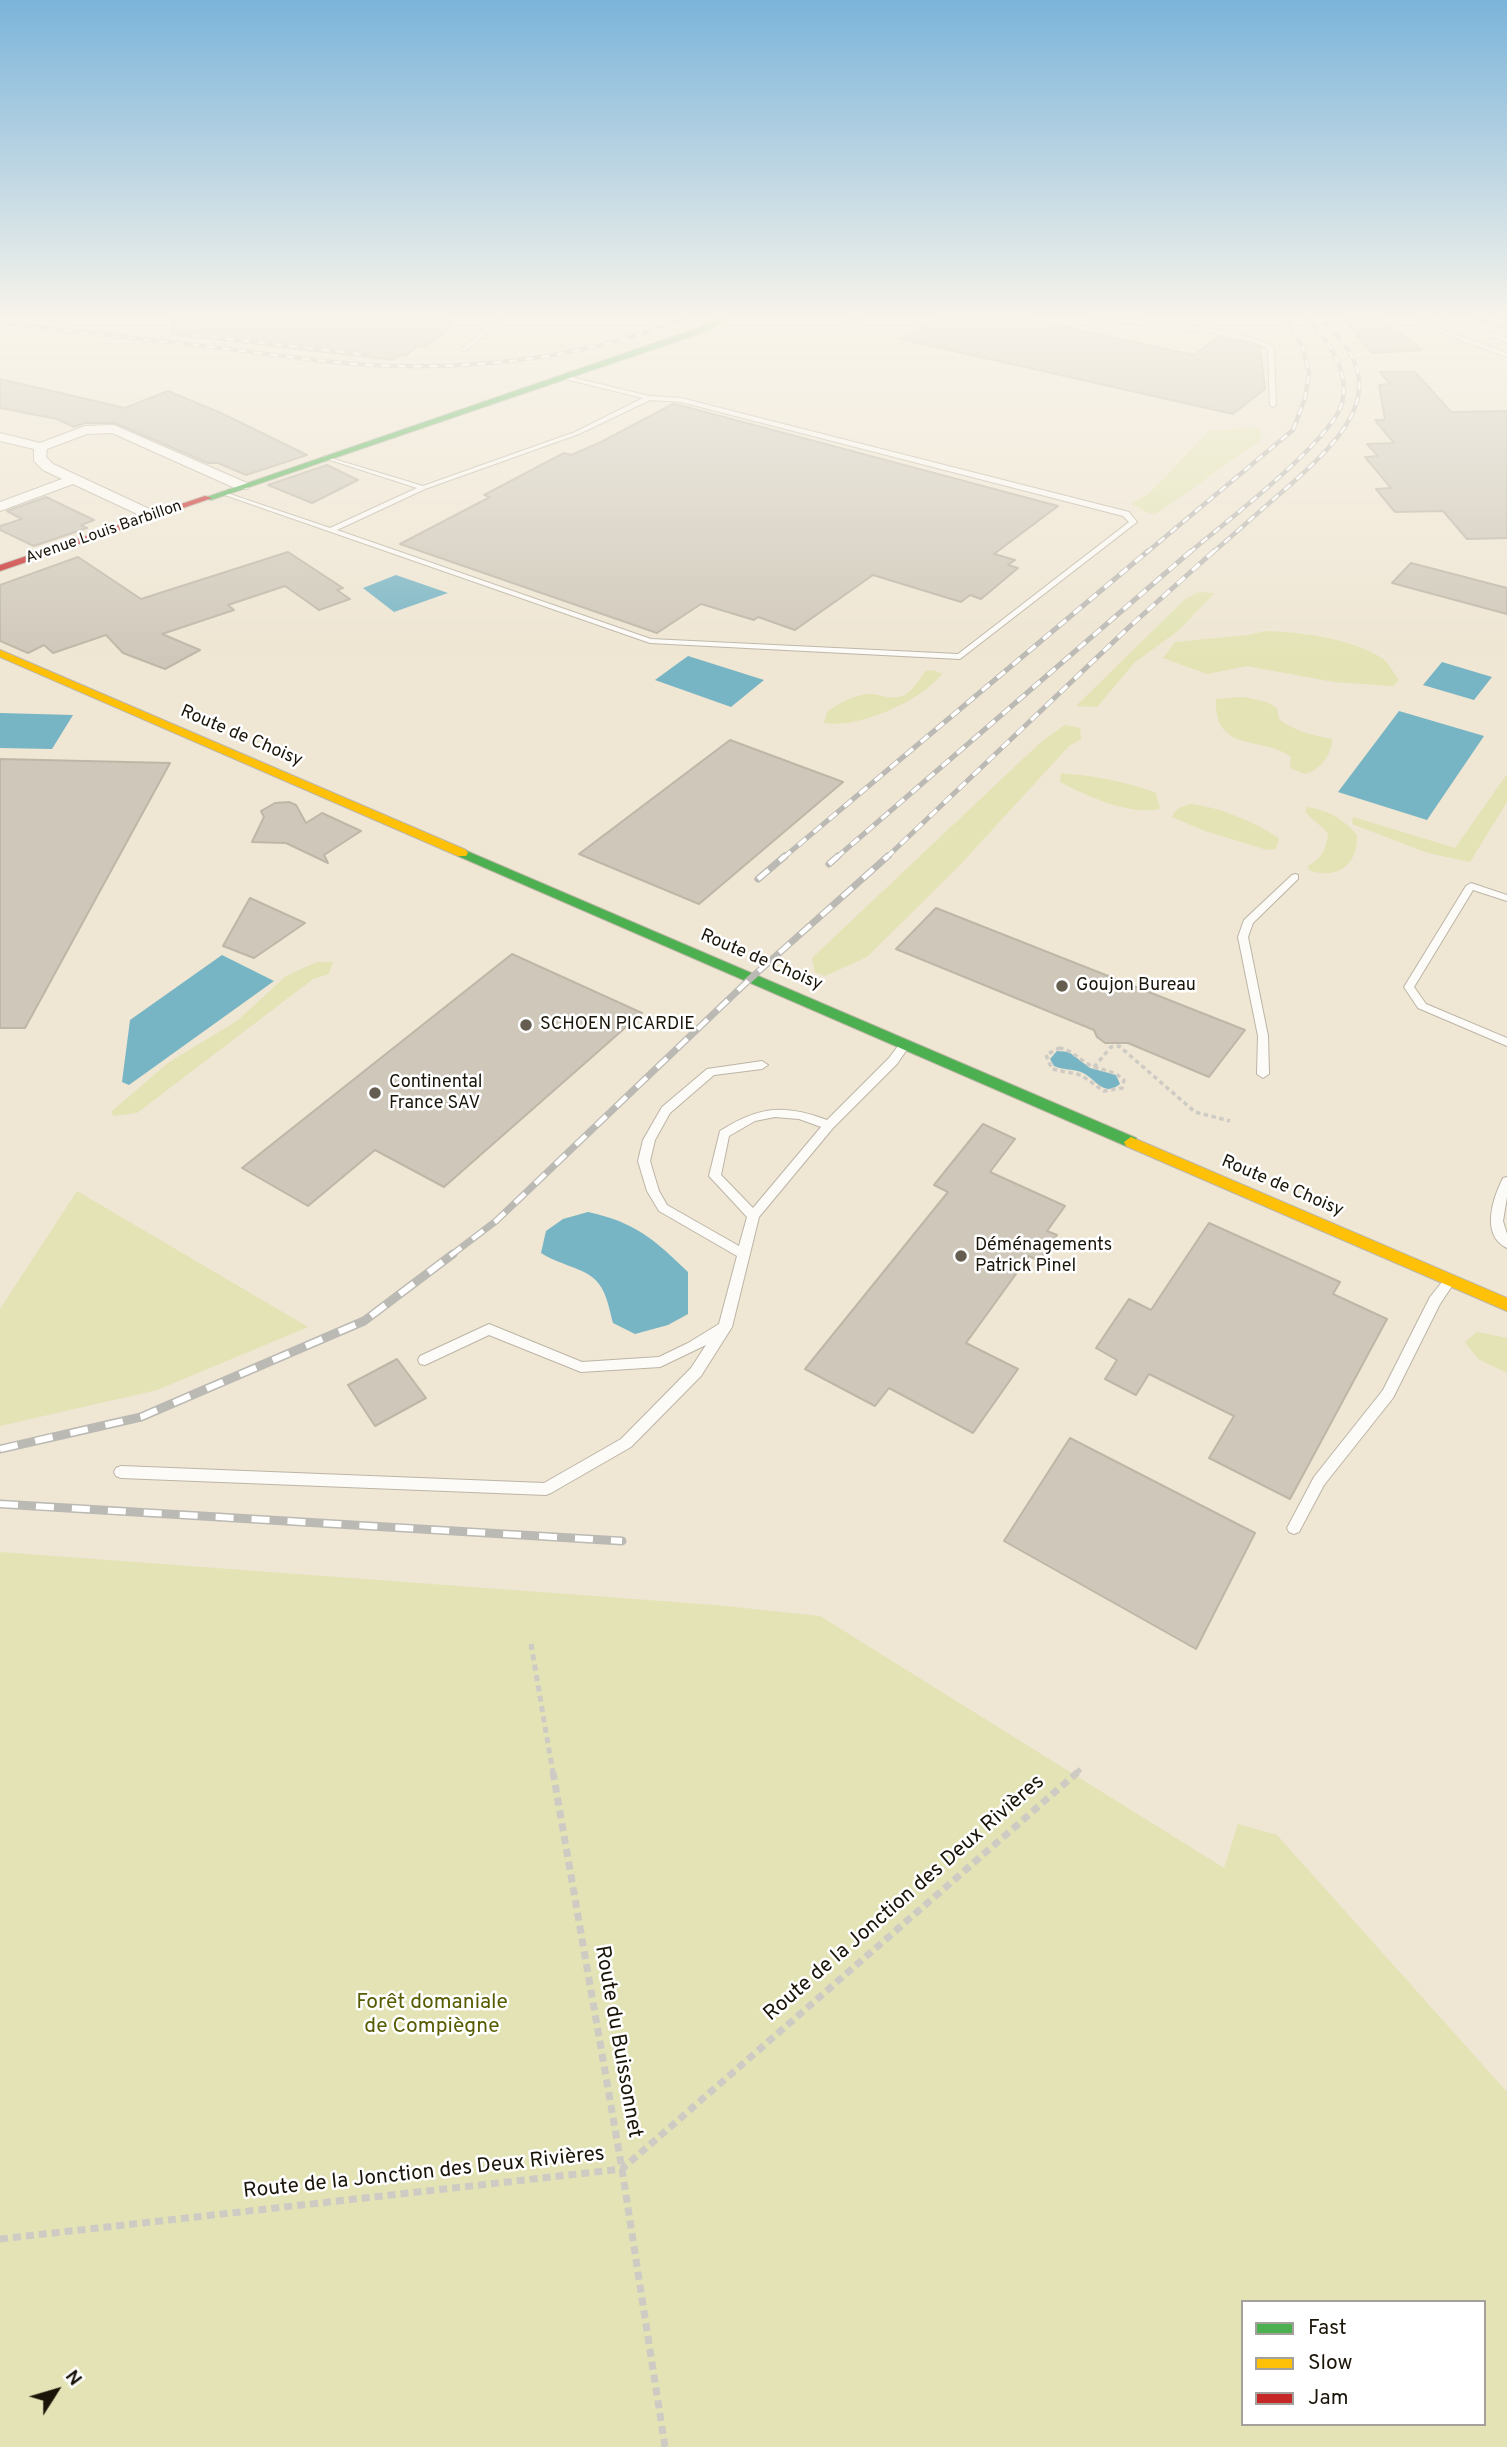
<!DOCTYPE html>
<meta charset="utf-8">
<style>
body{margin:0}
#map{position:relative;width:1507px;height:2447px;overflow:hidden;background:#efe6d3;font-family:Overpass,sans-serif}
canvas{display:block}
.legend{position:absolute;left:1241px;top:2300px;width:245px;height:126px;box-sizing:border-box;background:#fff;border:2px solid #a4a19d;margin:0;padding:9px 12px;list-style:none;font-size:21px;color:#1b1509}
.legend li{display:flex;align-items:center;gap:14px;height:35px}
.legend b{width:35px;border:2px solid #a4a19d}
.north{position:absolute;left:21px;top:2356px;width:70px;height:70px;-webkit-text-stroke:5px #fff;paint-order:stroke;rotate:53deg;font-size:19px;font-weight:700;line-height:28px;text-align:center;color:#1b1509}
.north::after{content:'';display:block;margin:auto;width:24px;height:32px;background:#1b1509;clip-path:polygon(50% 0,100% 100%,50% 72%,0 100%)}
</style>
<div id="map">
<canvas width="1507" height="2447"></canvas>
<ul class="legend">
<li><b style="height:9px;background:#4caf50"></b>Fast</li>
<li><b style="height:9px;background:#ffc107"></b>Slow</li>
<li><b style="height:9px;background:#c62828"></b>Jam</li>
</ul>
<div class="north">N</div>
</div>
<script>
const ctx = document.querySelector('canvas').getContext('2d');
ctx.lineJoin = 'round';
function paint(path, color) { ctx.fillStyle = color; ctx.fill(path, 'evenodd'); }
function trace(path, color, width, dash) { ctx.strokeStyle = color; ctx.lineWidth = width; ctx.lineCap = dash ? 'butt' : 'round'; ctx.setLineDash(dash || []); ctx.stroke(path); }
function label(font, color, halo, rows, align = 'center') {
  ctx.font = font + ' Overpass,sans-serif'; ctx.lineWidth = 5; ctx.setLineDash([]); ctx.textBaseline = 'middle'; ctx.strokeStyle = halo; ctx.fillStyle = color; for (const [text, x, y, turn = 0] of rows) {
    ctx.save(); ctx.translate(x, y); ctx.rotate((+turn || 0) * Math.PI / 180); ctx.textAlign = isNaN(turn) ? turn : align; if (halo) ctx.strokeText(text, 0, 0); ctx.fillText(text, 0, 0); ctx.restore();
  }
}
const green = new Path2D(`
 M1260 428 1261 440 1156 514 1148 513 1131 504 1148 494 1210 430Z
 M1199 592 1215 593 1178 631 1135 662 1097 707 1076 706 1185 599Z
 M1265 631C1302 632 1350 638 1382 658 1388 663 1394 673 1399 680L1393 686 1334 682 1247 666 1207 674 1163 658 1175 642 1248 635Z
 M934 670 942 674C921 701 858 729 824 723L827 712C838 704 852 696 867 694 882 693 894 704 909 692 915 687 921 677 926 671Z
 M1244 697 1267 702 1277 708 1279 719C1295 732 1313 735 1332 739 1332 755 1320 770 1305 774L1290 768 1291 757C1263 735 1214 755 1216 699Z
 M1065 725 1080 728 1081 739 1069 746 959 866 867 957 825 976 815 972 812 958 1042 741Z
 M1061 773C1094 776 1125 781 1156 793L1160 809C1128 815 1089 797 1060 782Z
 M1507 774V802L1470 862 1428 853 1352 824 1353 817 1455 848Z
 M1190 804C1220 807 1254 822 1279 838L1276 849 1267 850 1205 831 1172 817 1177 809Z
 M1307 807C1329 810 1343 819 1357 835 1358 866 1336 880 1309 870L1308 866C1323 858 1326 849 1328 833L1305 812Z
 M317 962H333L329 974 313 979 137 1113 113 1116 112 1111 169 1062 237 1021 286 976Z
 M77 1191 308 1327 157 1390 0 1426V1309Z
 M1477 1332 1507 1338V1373L1478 1359 1465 1342Z
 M0 1552 715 1605 820 1616 1224 1868 1238 1824 1277 1835 1507 2092V2447H0ZM1243 2302H1484V2424H1243Z`);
const water = new Path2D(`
 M396 575 448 593 394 612 363 588Z
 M688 656 764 680 731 707 655 680Z
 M1442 662 1492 677 1474 700 1423 685Z
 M1399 711 1484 736 1427 820 1338 792Z
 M0 713 73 715 52 749 0 748Z
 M222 955 274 981 129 1085 122 1082 130 1020Z
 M1057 1051 1069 1052 1090 1068 1116 1075 1120 1084C1103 1098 1096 1078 1081 1072 1072 1069 1063 1070 1054 1066L1050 1059Z
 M588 1212C635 1222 655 1240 688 1272V1314L668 1325 635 1334 613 1323C609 1308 606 1287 592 1277 581 1268 556 1263 541 1253L546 1231 563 1219Z`);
const building = new Path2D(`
 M172 318H424L453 321 450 324 454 325 425 347 418 346 405 356 400 355 393 360 171 334Z
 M938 318H1023L1194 355 1218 337 1254 344 1260 347 1265 389 1233 414 901 339Z
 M1343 318H1380L1422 350 1372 353Z
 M1380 372H1415L1451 412 1507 411V538L1467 539 1443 511 1395 512 1376 489 1391 488 1365 457 1378 456 1367 444 1394 443 1375 420H1385L1379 385 1390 384Z
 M0 379 125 408 168 391 221 413 307 455 246 475 218 463H208L115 423H85L74 427 57 419 0 408Z
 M673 404 679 405 1058 506 994 554 1015 560 1008 565 1018 568 981 599 970 595 961 602 873 575 795 630 758 617 754 620 701 604 657 633 400 544 490 497 484 495 564 453 571 455 601 442Z
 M327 465 358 480 312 503 268 485Z
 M46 497 94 520 81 525 87 528 34 546 0 530V526L22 519 7 511Z
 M288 552 343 588 337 590 350 599 319 610 285 586 228 605 234 610 162 634 200 650 165 669 123 653 106 635 53 653 44 645 28 653 0 641V585L78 557 141 599Z
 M1411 563 1507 588V614L1392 583Z
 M730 740 843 782 699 904 579 854Z
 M0 759 170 763 25 1028H0Z
 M289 802 296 805 306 823 322 813 361 831 324 855 328 863 286 843 252 842 264 817 261 811 275 803Z
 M250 898 305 923 254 958 223 946Z
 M936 908 1245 1030 1209 1077 1128 1043H1105L1097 1037 1094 1030 896 949Z
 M512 954 642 1013 444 1187 375 1150 308 1206 242 1168Z
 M983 1124 1015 1139 990 1172 1065 1206 1047 1231 1057 1235 1039 1261 1029 1256 966 1343 1018 1369 973 1433 889 1388 875 1406 805 1369 948 1192 934 1185Z
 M1209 1223 1340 1282 1333 1294 1387 1319 1290 1499 1209 1458 1234 1416 1149 1374 1136 1395 1105 1379 1117 1360 1096 1348 1129 1299 1151 1310Z
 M397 1359 426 1398 375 1426 348 1385Z
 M1070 1438 1255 1533 1196 1649 1004 1541Z`);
const pathFar2 = new Path2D(`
 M1059 1048C1073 1050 1081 1062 1094 1067 1106 1071 1114 1071 1124 1080L1122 1088 1104 1091 1081 1075 1052 1069 1046 1055Z
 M1094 1067 1111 1047 1119 1046 1195 1112 1230 1121`);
const pathFar1 = new Path2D(`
 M531 1644 553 1773
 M1076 1773 1081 1769`);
const path = new Path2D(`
 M553 1772 622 2169 665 2447
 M0 2239 622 2169 1078 1772`);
const lane = new Path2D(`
 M498 318H505L466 351H462V349Z
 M855 318H862L850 326H846V324Z
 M1084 318C1128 318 1239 325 1274 348L1276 405 1273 407 1270 405 1268 349 1255 342 1211 333Z
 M1421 318H1429L1426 320 1443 330 1507 353V357L1439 332 1419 321Z
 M1442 318 1507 338V342L1442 320Z
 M563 375 649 396 681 398 1129 512 1137 522 960 659 650 643 219 493 224 492 330 528 417 488 324 458V456L423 486 575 432 643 398 561 378ZM650 400 681 402 1123 516 1129 522 958 654 651 639 337 530 425 489 579 434Z
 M1295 874 1298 875V879L1253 923 1248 937 1268 1036 1269 1074 1263 1078 1257 1074 1258 1036 1238 937 1244 920 1292 875Z
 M1471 883 1507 895V901L1473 890 1414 987 1426 1004 1507 1038V1046L1418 1008 1404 987 1466 886Z
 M905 1041 910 1045 897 1064 833 1128 759 1217 732 1327 701 1376 631 1447 551 1493 546 1495 121 1478 116 1476 114 1472 116 1468 121 1466 544 1483 621 1439 691 1368 706 1345 660 1367 581 1372 489 1335 425 1365 420 1364 418 1360 420 1356 489 1324 582 1362 659 1357 688 1343 719 1324 737 1256 659 1211 647 1191 638 1161 643 1140 662 1107 707 1069 762 1061 768 1065 762 1069 714 1075 670 1113 655 1140 650 1161 659 1191 667 1205 739 1246 747 1217 709 1176 720 1131C759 1106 784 1104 827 1120L889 1058 901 1042ZM775 1117 799 1119 821 1127 753 1208 721 1175 729 1136 755 1121Z
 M1507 1177V1197L1503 1221 1507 1234V1248C1480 1235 1493 1198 1503 1178Z
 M1450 1275 1454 1277 1456 1280 1440 1304 1393 1398 1324 1485 1299 1532 1294 1534 1289 1532 1287 1528 1314 1477 1383 1390 1430 1297 1446 1277Z`);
const street = new Path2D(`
 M1500 318H1507V322Z
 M114 425 247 483 249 486 247 489H237L112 433 87 434 47 449 46 457 53 464 158 513V519H148L73 484 0 511V502L62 479 43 470 34 461V449L0 441V433L40 443 85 426Z`);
const fast = new Path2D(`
 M718 318H728L707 331 211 500 204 498 701 327Z
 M462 849 1136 1138 1138 1142 1131 1147 1126 1146 458 856V850Z`);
const slow = new Path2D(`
 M0 650 466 850 468 853 466 856H458L0 657Z
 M1131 1137 1507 1298V1311L1126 1146 1124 1142Z`);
const jam = new Path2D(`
 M205 496 212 498 0 571V565Z`);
const railFar3 = new Path2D(`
 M1475 318 1507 328
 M0 323C74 332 148 340 222 348 266 354 310 360 354 364 468 372 581 359 688 318
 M194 335 368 355
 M1146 553 1293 430 1305 398 1309 373 1303 348 1286 318
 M1189 553C1223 524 1333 440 1342 403 1350 371 1328 338 1305 318
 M1212 553C1238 531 1263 508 1289 486 1347 434 1398 383 1318 318`);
const railFar2 = new Path2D(`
 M783 858 1148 551
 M836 858 1191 551
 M886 858 1128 628 1214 551`);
const railFar1 = new Path2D(`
 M829 864 838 856
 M758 879 785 856
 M450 1256 496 1221 751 978 888 856`);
const rail = new Path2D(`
 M0 1449 141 1417 364 1321 453 1254
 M0 1504 622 1541`);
const markers = [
 [1062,986,7,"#655e50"],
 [526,1025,7,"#655e50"],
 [375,1093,7,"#655e50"],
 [961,1256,7,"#655e50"]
];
const farStreetnames = [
 ["Avenue Louis Barbillon",104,533,-19]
];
const streetNames = [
 ["Route de Choisy",241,737,23],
 ["Route de Choisy",761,961,23],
 ["Route de Choisy",1282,1187,23]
];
const poiNames = [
 ["Goujon Bureau",1076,986],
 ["SCHOEN PICARDIE",540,1025],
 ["Continental",389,1083],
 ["France SAV",389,1104],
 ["Déménagements",975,1246],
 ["Patrick Pinel",975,1267]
];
const nearStreetnames = [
 ["Route de la Jonction des Deux Rivières",905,1899,-41],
 ["Route du Buissonnet",617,2042,80],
 ["Route de la Jonction des Deux Rivières",424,2174,-6]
];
const nearParknames = [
 ["Forêt domaniale",432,2004],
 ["de Compiègne",432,2028]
];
paint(green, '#e3e3b5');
paint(water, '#77b4c4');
paint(building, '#cfc8ba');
trace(building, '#beb7a8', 2);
trace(lane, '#bcb5a6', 2);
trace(street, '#bcb5a6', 2);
trace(fast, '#bcb5a6', 2);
trace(slow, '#bcb5a6', 2);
trace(jam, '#bcb5a6', 2);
trace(pathFar2, '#cecbc5', 3.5, [4.5, 3.5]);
trace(pathFar1, '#cecbc5', 5, [6, 4.5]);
trace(path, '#cecbc5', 7, [8, 5]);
paint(lane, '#fdfbf8');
paint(street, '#fdfbf8');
paint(fast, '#4caf50');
paint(slow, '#ffc107');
paint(jam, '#c62828');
trace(railFar3, '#bbb9b4', 4.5);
trace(railFar2, '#bbb9b4', 5);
trace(railFar1, '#bbb9b4', 7);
trace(rail, '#bbb9b4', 9);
trace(railFar3, '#fff', 2.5, [8]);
trace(railFar2, '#fff', 3.5, [10]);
trace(railFar1, '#fff', 4.5, [14]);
trace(rail, '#fff', 6, [18]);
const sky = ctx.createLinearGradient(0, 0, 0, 661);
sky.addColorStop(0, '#7bb4da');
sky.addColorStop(0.48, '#f8f4eb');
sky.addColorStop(1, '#f8f4eb00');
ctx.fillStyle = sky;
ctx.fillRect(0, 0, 1507, 661);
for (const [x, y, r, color] of markers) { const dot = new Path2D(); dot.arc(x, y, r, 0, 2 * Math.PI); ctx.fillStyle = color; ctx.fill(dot); trace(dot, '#fff', 2.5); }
label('16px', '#1b1509', '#fff', farStreetnames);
label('18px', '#1b1509', '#fff', streetNames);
label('18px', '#1b1509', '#fff', poiNames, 'left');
label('21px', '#1b1509', '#fff', nearStreetnames);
label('21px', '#585c00', '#fff', nearParknames);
</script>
